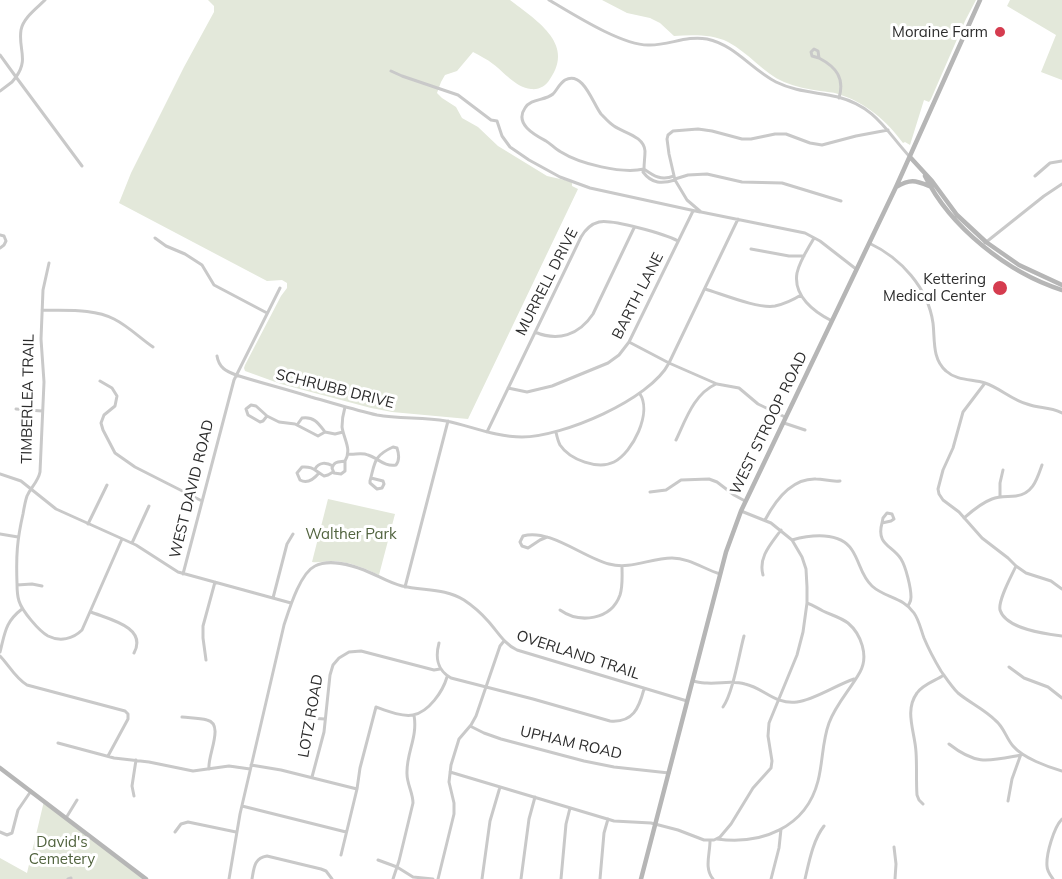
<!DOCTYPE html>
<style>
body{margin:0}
canvas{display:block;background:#fff}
</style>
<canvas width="1062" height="879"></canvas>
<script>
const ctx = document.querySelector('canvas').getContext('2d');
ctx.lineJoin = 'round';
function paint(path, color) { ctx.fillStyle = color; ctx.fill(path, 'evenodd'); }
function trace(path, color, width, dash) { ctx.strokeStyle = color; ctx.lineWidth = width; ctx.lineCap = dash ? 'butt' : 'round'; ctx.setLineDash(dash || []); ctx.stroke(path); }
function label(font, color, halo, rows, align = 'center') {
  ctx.font = font + ' Mulish,sans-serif'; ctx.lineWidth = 6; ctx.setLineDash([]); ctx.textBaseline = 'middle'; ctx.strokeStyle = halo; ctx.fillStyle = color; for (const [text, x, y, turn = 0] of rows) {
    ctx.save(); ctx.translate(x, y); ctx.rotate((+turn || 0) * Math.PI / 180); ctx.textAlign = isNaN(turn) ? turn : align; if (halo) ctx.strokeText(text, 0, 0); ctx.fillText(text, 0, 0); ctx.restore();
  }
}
const green = new Path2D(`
 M208 0H510C534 19 576 43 550 79 546 86 539 90 531 89 515 87 504 72 493 64 487 59 480 56 473 52L457 71 445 75 441 82 437 93 442 98 456 107 462 118 478 127 498 146 547 176 569 181 572 183V186L578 189 468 419 392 412 371 408 281 384 245 371 244 368 245 365 281 296 287 288V283L282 280 267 281 119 203 131 173 184 67 214 12V6Z
 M602 0H976L965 21 931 99 929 102 924 100 910 145 905 142 903 143C887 121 865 102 838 94 833 92 826 92 820 91 808 89 796 87 784 82 763 73 749 53 728 42 712 34 692 35 674 36L660 23 650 18 627 13Z
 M1010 0H1062V80L1041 72 1056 35 1007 6Z
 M328 499 395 514 379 575C364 568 348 561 331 561 324 561 319 563 312 562Z
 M44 801 146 879H0V858L27 873Z`);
const street = new Path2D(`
 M45 0C37 8 23 18 21 30 18 49 29 59 16 77L82 166
 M549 0C573 14 621 45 648 45 668 46 686 35 707 39 735 45 751 69 776 82 796 92 817 92 838 97 876 107 886 131 910 157
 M814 49 818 51 819 58 812 56 811 52Z
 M0 55 16 77 12 82 0 91
 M819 58C836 67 845 78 839 98
 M391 71 402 76 458 95 487 117 491 120 497 121 502 136 510 147 529 160 560 177 590 188 700 212
 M644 169C622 174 580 164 561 152 555 149 551 144 546 141 535 135 514 124 525 108 531 98 545 101 553 94 557 90 559 84 565 80 583 70 593 104 601 114 605 118 609 123 614 126 624 133 644 136 645 151 645 157 644 163 644 169L643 172C652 184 662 184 675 180
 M644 169C654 176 661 181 674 176
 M1035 176 1050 163 1062 161
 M675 179 688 175 707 174 742 182 782 183 841 201
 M0 235 4 236 6 241 4 245 0 248
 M155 238 166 246 185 254 202 265 214 285 267 313
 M814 238C808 249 800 260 797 273 793 296 814 312 832 321
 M869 243C901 258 928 288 933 323 935 340 932 359 946 371 957 381 972 379 985 383 1000 388 1012 400 1027 404 1040 409 1048 406 1062 413
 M985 243 1044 196 1062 184
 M751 249 789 256H804
 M49 263 43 290 41 339 44 382 40 472C38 482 31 487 27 496 25 502 24 508 23 514 17 540 16 556 17 583 17 589 17 595 19 601 22 611 39 631 48 636 60 642 73 639 82 630L122 539
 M856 269 820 241 805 233 701 212 687 200 675 180 669 154 667 139 668 135 673 131 698 129 712 131 742 139H751L775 134H786L810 143 822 145 856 136 888 130
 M705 289C722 294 758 309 775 306 784 304 793 300 801 295
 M42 310C65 311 93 308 114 319 128 326 140 338 153 347
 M535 332C558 342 579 335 593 314L634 228
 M629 342 669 363 717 384 739 388 758 404 785 417
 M217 356C219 368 226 371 236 375 261 383 286 389 311 397 333 403 355 410 377 415 400 419 423 417 446 421 471 426 495 437 522 437 562 437 650 400 669 363L738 219
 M100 381 112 388 117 396 115 406 104 415 101 423 103 430 115 453 135 467 202 501
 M985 383 963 412 953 448 943 470 938 489 939 494 943 500 959 512 982 538 1008 558 1016 566 1026 573 1051 581 1062 589
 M508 388 527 392 552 386 608 363 619 355 629 342 693 211
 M251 405 256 406 267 416 263 421 260 422 248 415 246 409Z
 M345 407C343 414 342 420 342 427 344 440 352 449 345 461 339 462 334 461 332 468L334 473 341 474 345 471V461
 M16 409 42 411
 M267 416 279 422 295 424 318 436 325 432
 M784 423 805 430
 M297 425 302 418C314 416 319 424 325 432L335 434 343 432
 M487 432 581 237C585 230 591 224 599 222 612 219 665 234 678 241
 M556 432C557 437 558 441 560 445 570 460 598 470 614 462 633 452 652 413 640 394
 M676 440C686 419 694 394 716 384
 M348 454C354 455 362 452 368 455 378 458 384 467 396 465 400 460 399 454 397 448L393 447C373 456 375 463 370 481V483L377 489 382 488 384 484 383 481 371 478
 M315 469C319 462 326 462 333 466
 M319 473C314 479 307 484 300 480L297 473 302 467C313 466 315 471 324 476L328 475 333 472
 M0 474 21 481 56 509 136 545 178 572 291 603
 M650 492 666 490 681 480 709 479 717 482 734 495 745 501
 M1000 497V483L1003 470
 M887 513 892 514 894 519 891 521 882 523 883 518Z
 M964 518C972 511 981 503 992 499 1000 496 1007 497 1016 496 1033 494 1037 479 1042 465
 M765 520C775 501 792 478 816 479 824 479 831 482 840 481
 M882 523C876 545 892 545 901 559 906 567 911 588 911 597 911 602 910 602 908 606
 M88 524 107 485
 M0 534 18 537
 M547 537 540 540 528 548 522 546 520 542 523 536C549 528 584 558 609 564 631 570 650 558 672 558 689 558 704 569 720 574
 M792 540C810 535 840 531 852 550 860 562 861 576 872 586 885 598 903 597 914 613 919 620 921 630 924 638 929 650 935 661 941 671 946 678 952 687 958 693 970 703 984 709 995 720 1004 727 1006 738 1013 746 1023 758 1048 767 1062 771
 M132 543 149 506
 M1016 566C1011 577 998 600 1000 610 1006 629 1045 634 1062 636
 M183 574 234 380 280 288
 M763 575C758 557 771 544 781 530
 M17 585 32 584 42 586
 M405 587 448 421
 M273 598 287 544 293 534
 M560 610C580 624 611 620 620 595 623 586 622 576 622 566
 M91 612C108 619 148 627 134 653
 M439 643C435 658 437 670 451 678L533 699 610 721C633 723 639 708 644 689
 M0 652C5 633 5 622 22 609
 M0 656C9 665 15 678 27 685L125 711 128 714V719L108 756
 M206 660 203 638V626L215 582
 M1009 667 1024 678 1048 687 1062 698
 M693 681C698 682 702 683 707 683 720 684 732 680 745 684 764 688 775 705 797 702 814 700 836 685 854 679
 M376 707C387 711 402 717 413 715 429 712 443 691 447 677
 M723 707C733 693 739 654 744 636
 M182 717C190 718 199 718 207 720 225 724 207 756 209 769
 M309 718 325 719
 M470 726 484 733 501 739 584 761 614 767 669 773
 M58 743 114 758 149 762 193 771 229 766 250 769
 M949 744C977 766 989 761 1021 755
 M251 765 281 770 357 789
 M450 772 614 821 651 823 678 830 704 840H714L720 837 731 824 753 788 771 768 772 761 768 736 769 723 797 655 803 632 807 603V587L806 569 802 557 792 540 771 523 741 511
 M312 777 324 732 330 675 333 665 339 658 349 652 361 651 434 670 440 669
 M134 796 132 786 136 760
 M1008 801 1012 779 1021 754
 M923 804 919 800 917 795C916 780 917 766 916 752 915 732 904 711 917 693 923 684 935 681 944 675
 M242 806 346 832
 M66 818 77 800
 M0 832 7 835 12 833 18 810 31 791
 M175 832 181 824 188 822 236 832
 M717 839C761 845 806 828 818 781 823 762 822 742 829 723 836 704 850 690 860 672 869 656 861 634 848 623 840 617 831 615 823 611 817 608 813 605 807 603
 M710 841C710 854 704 868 713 879
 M894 847 896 864 895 879
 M341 855 357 789 360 768 376 707
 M378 860 397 867 413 877 433 879
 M68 879 71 878
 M229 879 240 814 284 625C289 610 300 573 315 566 329 559 351 565 364 570 377 575 389 583 402 586 424 591 445 588 464 600 473 606 481 613 488 621 498 632 504 644 517 650L687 701
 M252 879C254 868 254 858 267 856L321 869 326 871 332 879
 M393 879 399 861 413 803C413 793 407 784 407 774 406 753 418 738 414 715
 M438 879 454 814V803L449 782 451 765 459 739 471 725 476 716 500 646 504 641
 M482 879 490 821 500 787
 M521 879 529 819 535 797
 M561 879 566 824 570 808
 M600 879 604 833 608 819
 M771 879 779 848 781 829
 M805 879C809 862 813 840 824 826
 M1053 879C1050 875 1047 871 1047 866 1046 854 1054 827 1062 819`);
const secondary = new Path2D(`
 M910 157 932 181 957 215 986 242 1019 265 1062 285
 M925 176C950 227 1008 273 1062 290
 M896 187C910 179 915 180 929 186
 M0 768 146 879
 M641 879 726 552 741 511 896 187 980 0`);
const markers = [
 [1000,32,6,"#d53c4f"],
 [1000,288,8,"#d53c4f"]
];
const poiNames = [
 ["Moraine Farm",988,32],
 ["Kettering",986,279],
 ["Medical Center",986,296]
];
const streetNames = [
 ["MURRELL DRIVE",547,282,-63],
 ["BARTH LANE",638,296,-63],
 ["SCHRUBB DRIVE",335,389,14],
 ["TIMBERLEA TRAIL",28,399,-89],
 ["WEST STROOP ROAD",769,423,-64],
 ["WEST DAVID ROAD",192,489,-76],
 ["OVERLAND TRAIL",578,655,18],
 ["LOTZ ROAD",311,716,-80],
 ["UPHAM ROAD",571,743,13]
];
const parkNames = [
 ["Walther Park",351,534],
 ["David's",62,842],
 ["Cemetery",62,859]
];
paint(green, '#e3e8da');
trace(street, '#c9c9c9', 3);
trace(secondary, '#b6b6b6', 4.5);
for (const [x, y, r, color] of markers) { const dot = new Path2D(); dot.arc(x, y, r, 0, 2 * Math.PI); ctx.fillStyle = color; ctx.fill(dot); trace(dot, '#fff', 2); }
label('15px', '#2c2c2c', '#fff', poiNames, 'right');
label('15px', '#2c2c2c', '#fff', streetNames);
label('15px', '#51633e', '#fff', parkNames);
</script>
